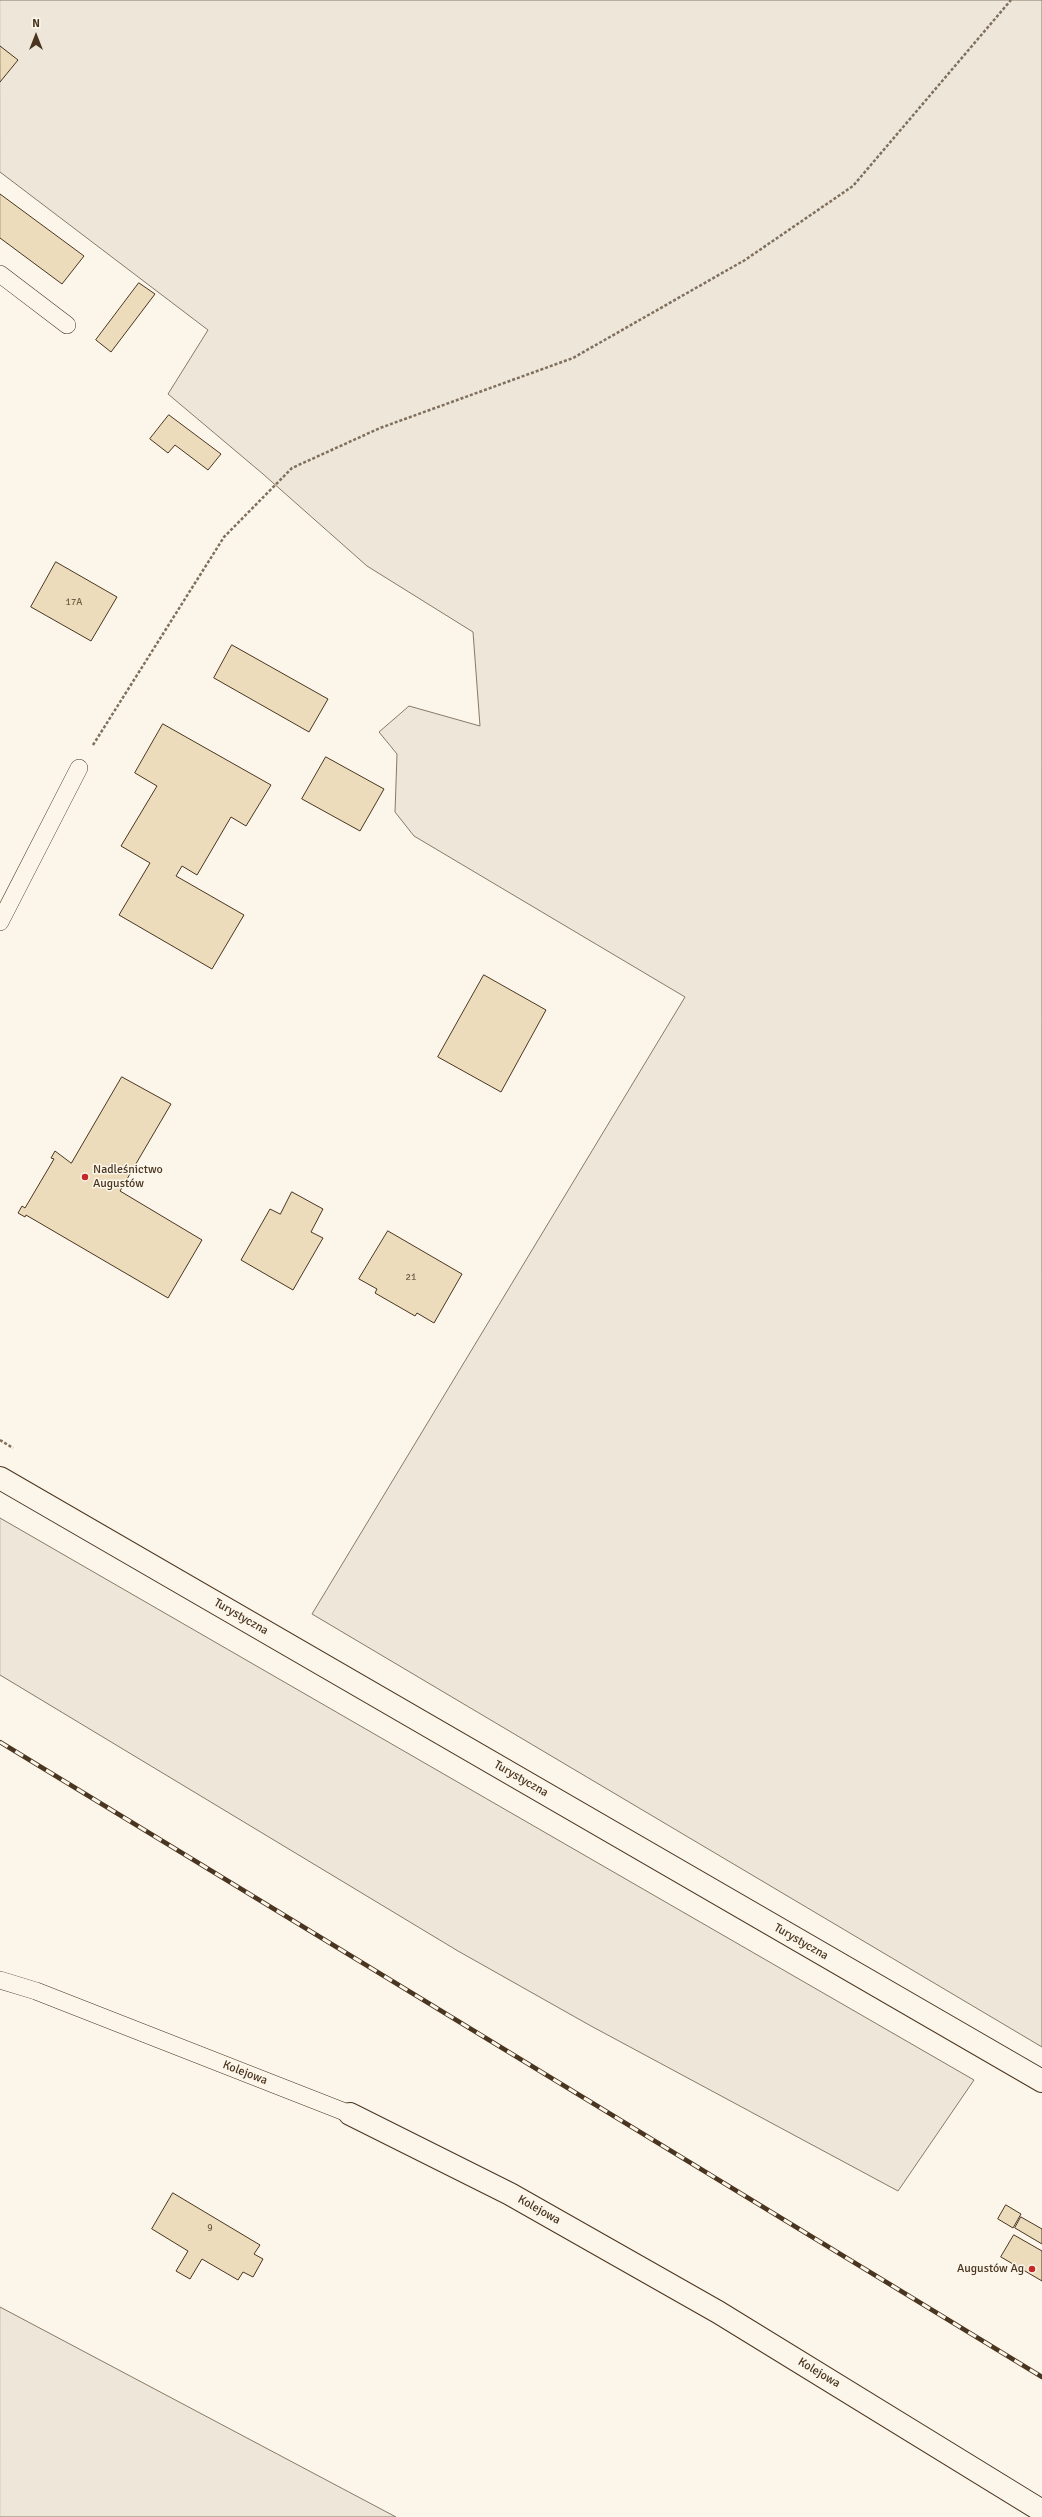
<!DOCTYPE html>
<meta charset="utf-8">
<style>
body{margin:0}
#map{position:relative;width:1042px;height:2517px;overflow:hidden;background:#fbf6e9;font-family:Signika,sans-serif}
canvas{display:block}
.north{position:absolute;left:16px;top:16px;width:40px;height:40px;-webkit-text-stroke:3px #fbf6e9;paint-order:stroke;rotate:0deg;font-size:11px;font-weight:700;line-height:16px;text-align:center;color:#4a3520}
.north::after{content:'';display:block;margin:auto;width:14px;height:18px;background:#4a3520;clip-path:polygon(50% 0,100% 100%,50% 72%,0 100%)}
</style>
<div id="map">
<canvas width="1042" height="2517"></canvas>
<div class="north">N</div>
</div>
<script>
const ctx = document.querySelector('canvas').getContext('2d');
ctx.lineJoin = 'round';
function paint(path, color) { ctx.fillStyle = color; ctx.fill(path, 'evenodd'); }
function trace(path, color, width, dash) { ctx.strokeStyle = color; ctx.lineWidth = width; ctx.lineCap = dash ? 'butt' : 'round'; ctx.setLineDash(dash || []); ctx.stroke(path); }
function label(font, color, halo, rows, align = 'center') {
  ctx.font = font + ' Signika,sans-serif'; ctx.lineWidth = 3; ctx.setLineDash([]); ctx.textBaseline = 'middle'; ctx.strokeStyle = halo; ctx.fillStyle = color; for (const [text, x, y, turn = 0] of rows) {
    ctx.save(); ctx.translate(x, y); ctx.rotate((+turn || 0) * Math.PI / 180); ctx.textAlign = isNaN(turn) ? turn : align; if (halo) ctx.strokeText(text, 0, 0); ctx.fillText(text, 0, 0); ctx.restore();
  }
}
const green = new Path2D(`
 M0 0H1042V2047L312 1614 685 997 414 836 395 812 397 754 379 732 409 706 480 726 473 632 367 566 263 474 168 394 208 330 0 172Z
 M0 1518 974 2080 898 2191 591 2026 458 1951 0 1675Z
 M0 2307 396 2517H0Z`);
const building = new Path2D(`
 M0 46 18 60 0 82Z
 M0 194 84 256 62 284 0 238Z
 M139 283 155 294 111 352 96 340Z
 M169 415 221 454 208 470 175 445 168 453 150 439Z
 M56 562 117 597 91 641 31 607Z
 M232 645 328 699 309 732 214 678Z
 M163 724 271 785 246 826 231 817 197 875 182 866 176 876 244 915 212 969 119 915 150 863 121 846 157 786 135 773Z
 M326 757 384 789 360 831 302 799Z
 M484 975 546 1010 501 1092 438 1057Z
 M122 1077 171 1104 120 1191 202 1240 168 1298 26 1215 25 1217 18 1213 22 1206 25 1208 54 1159 51 1158 55 1151 71 1163Z
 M292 1192 323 1209 311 1232 323 1238 293 1290 241 1260 270 1209 280 1214Z
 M388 1231 462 1274 434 1323 417 1313 415 1316 375 1293 377 1289 359 1279Z
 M173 2193 260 2245 254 2254 263 2259 253 2277 243 2272 238 2280 202 2259 190 2279 176 2271 188 2251 152 2229Z
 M1006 2205 1021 2214 1013 2228 998 2219Z
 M1021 2217 1042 2229V2244L1015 2228Z
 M1014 2235 1042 2251V2281L1001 2257Z`);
const path = new Path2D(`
 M93 745 224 537 292 468 380 428 573 358 745 260 853 186 1011 0
 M0 1440 13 1448`);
const lane = new Path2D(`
 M0 274 67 325
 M0 922 79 768
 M0 1980 36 1991 350 2114`);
const street = new Path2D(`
 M0 1478 1042 2081
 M350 2114 510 2194 718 2312 1042 2511`);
const rail = new Path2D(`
 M0 1742 1042 2377`);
const markers = [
 [85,1177,4,"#c62828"],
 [1032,2269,4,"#c62828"]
];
const numberNames = [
 ["17A",74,602],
 ["21",411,1277],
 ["9",210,2228]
];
const poiNames = [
 ["Nadleśnictwo",93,1170],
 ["Augustów",93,1184],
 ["Augustów Ag",1024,2269,"right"]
];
const streetNames = [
 ["Turystyczna",241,1617,30],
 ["Turystyczna",521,1779,30],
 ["Turystyczna",801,1942,30],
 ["Kolejowa",245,2073,21],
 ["Kolejowa",539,2210,29],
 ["Kolejowa",819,2373,31]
];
paint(green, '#ede6d9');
trace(green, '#887966', 1);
paint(building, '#ecdcbc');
trace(building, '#4a3520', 1);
trace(lane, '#4a3520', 18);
trace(street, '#4a3520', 24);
trace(path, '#7f6f5c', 2.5, [3, 2]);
trace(lane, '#fbf6e9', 17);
trace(street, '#fbf6e9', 22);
trace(rail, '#4a3520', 4.5);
trace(rail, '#fbf6e9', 3, [9]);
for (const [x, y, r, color] of markers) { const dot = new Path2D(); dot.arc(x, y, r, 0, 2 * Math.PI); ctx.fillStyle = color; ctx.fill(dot); trace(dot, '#fbf6e9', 1.5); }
label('10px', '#725f47', null, numberNames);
label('12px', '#4a3520', '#fbf6e9', poiNames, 'left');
label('12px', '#4a3520', '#fbf6e9', streetNames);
</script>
